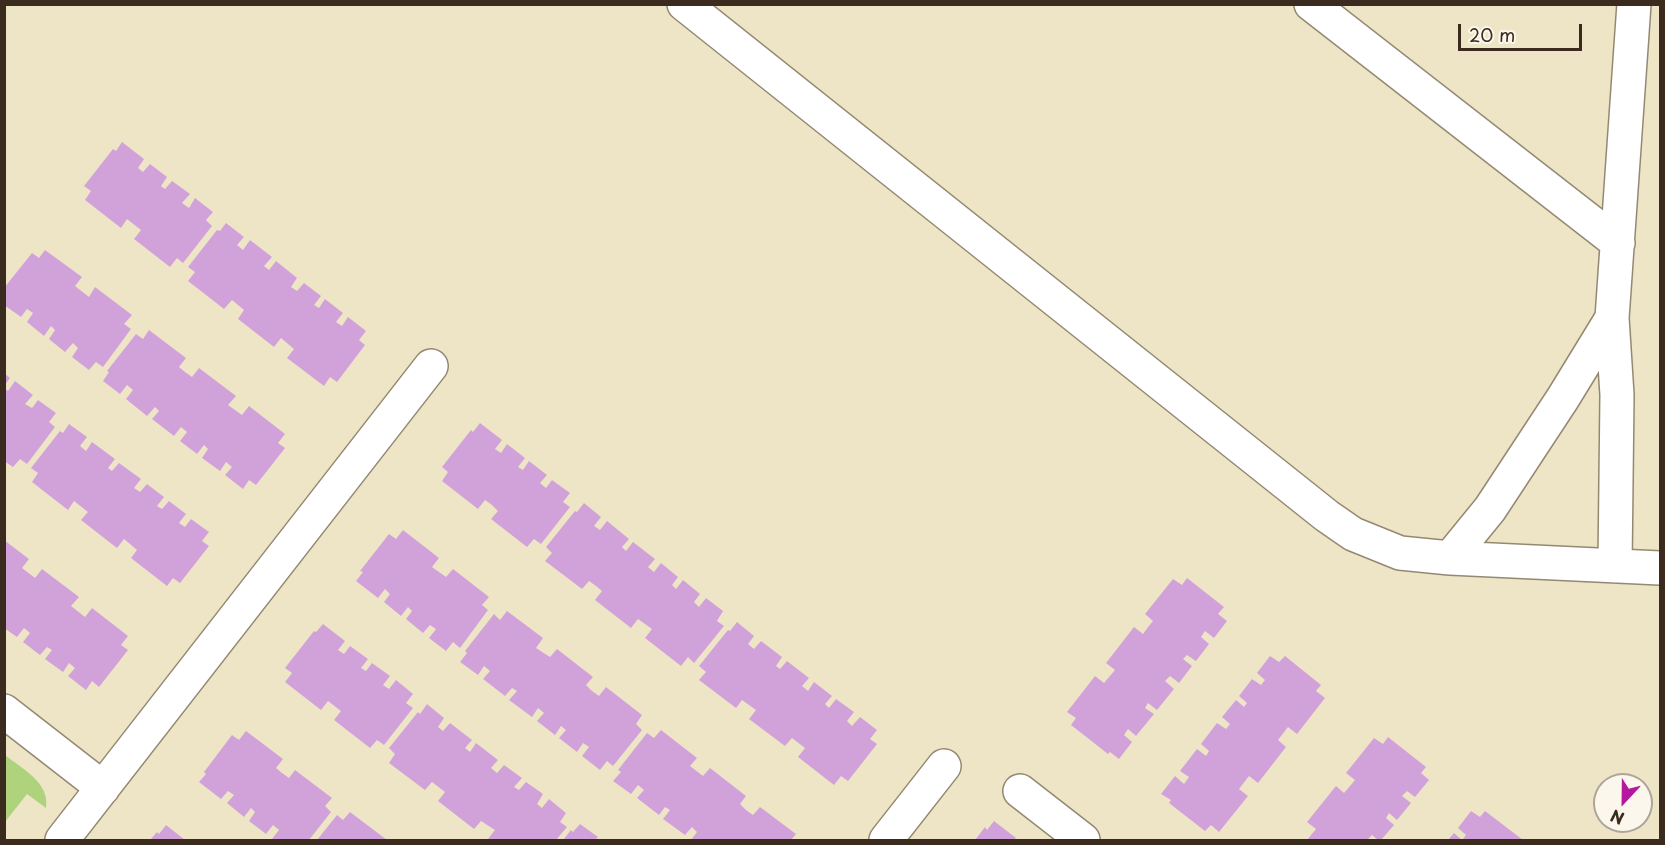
<!DOCTYPE html>
<style>
body{margin:0}
#map{position:relative;width:1665px;height:845px;overflow:hidden;background:#eee5c7;font-family:"Playpen Sans",sans-serif}
canvas{display:block}
.frame{position:absolute;inset:0;border:6px solid #3b2a1e;pointer-events:none}
.north{position:absolute;left:1593px;top:773px;width:60px;height:60px;box-sizing:border-box;background:#fbf7ec;border:2px solid #aea59a;border-radius:50%;rotate:202deg;font-size:16px;font-weight:700;line-height:24px;text-align:center;color:#3b2a1e}
.north::after{content:'';display:block;margin:auto;width:21px;height:27px;background:#b5179e;clip-path:polygon(50% 0,100% 100%,50% 72%,0 100%)}
.scale{position:absolute;left:1458px;top:24px;width:124px;height:27px;box-sizing:border-box;border:3px solid #3b2a1e;border-top:0;padding-left:8px;font-size:18px;line-height:21px;white-space:nowrap;color:#3b2a1e;-webkit-text-stroke:4px #fbf7ec;paint-order:stroke}
</style>
<div id="map">
<canvas width="1665" height="845"></canvas>
<div class="frame"></div>
<div class="north">N</div>
<div class="scale">20 m</div>
</div>
<script>
const ctx = document.querySelector('canvas').getContext('2d');
ctx.lineJoin = 'round';
function paint(path, color) { ctx.fillStyle = color; ctx.fill(path, 'evenodd'); }
function trace(path, color, width, dash) { ctx.strokeStyle = color; ctx.lineWidth = width; ctx.lineCap = dash ? 'butt' : 'round'; ctx.setLineDash(dash || []); ctx.stroke(path); }
const green = new Path2D(`
 M5 755C22 769 50 782 46 808L27 794 5 822Z`);
const building = new Path2D(`
 M122 142 144 159 138 168 143 172 150 164 167 177 161 186 165 189 172 181 190 194 182 203 189 208 195 198 213 212 206 220 212 226 183 263 177 258 170 267 134 239 141 230 127 219 121 228 85 200 91 191 84 186 113 149 116 151Z
 M226 223 244 237 237 245 243 250 250 240 272 257 264 266 269 270 276 261 297 278 291 287 297 291 304 283 321 296 314 305 319 308 325 299 343 313 336 322 342 326 348 317 366 331 359 340 365 345 337 382 330 377 324 386 287 358 294 349 281 338 274 347 238 319 244 310 232 300 224 309 188 281 195 272 188 267 217 230 220 231Z
 M45 250 82 277 75 286 89 297 95 287 132 315 124 324 131 329 103 367 96 362 89 370 72 357 78 348 73 343 65 352 49 339 55 330 51 326 44 336 27 322 33 313 27 309 21 317 4 305V288L32 253 39 258Z
 M149 330 186 358 179 367 185 372 192 377 199 368 236 396 228 405 242 415 249 406 285 434 278 443 285 448 256 485 249 480 243 489 225 475 232 467 226 462 220 471 202 458 208 449 204 445 197 454 180 441 187 432 181 427 174 436 152 419 159 411 155 407 147 416 126 399 133 390 127 385 120 394 103 381 109 372 107 371 136 334 143 339Z
 M4 373 10 378 4 386Z
 M15 381 33 395 25 404 32 408 38 400 56 413 49 422 55 427 27 464 20 459 13 467 4 461V388L8 391Z
 M480 423 502 440 495 449 501 453 507 444 525 458 518 467 523 470 529 461 547 475 540 483 546 488 552 480 570 493 563 502 570 507 541 544 534 539 527 547 491 519 498 511 492 505 485 500 478 509 442 481 448 472 442 467 471 430 473 432Z
 M69 424 87 437 80 446 86 451 92 442 115 459 108 468 112 471 119 463 141 479 134 488 140 492 147 484 164 497 157 506 162 509 169 501 186 514 179 523 185 527 191 519 209 532 202 541 209 546 180 583 173 578 167 586 131 558 137 550 130 544 124 539 117 548 81 520 88 512 74 501 68 510 32 482 38 473 31 468 60 431 63 433Z
 M584 503 601 517 594 526 600 530 607 521 629 539 622 547 626 551 633 542 655 559 648 567 654 572 661 563 678 577 672 585 676 589 683 580 700 594 694 602 699 607 706 598 723 611 717 621 724 626 694 663 688 657 681 666 645 638 652 629 638 619 631 628 595 600 602 591 596 586 589 581 582 589 545 561 552 553 546 547 575 511 577 512Z
 M403 530 439 558 432 567 446 577 453 569 489 597 482 605 488 610 460 648 453 642 446 651 429 638 436 629 430 625 423 633 406 619 412 611 408 607 401 616 384 602 390 594 385 589 378 598 356 581 363 572 360 571 389 534 396 539Z
 M4 540 29 559 22 568 35 578 42 569 79 597 71 606 85 617 92 608 128 636 121 645 128 650 99 687 92 681 86 690 68 676 75 668 69 663 63 672 45 659 52 650 47 647 40 655 23 642 30 633 24 628 17 637 4 628Z
 M1187 578 1224 607 1218 614 1227 621 1214 638 1205 631 1201 637 1209 644 1196 661 1187 655 1183 659 1192 666 1179 683 1170 676 1165 681 1174 689 1157 710 1148 703 1145 708 1154 714 1136 736 1128 729 1124 735 1132 742 1119 759 1110 752 1108 754 1071 725 1076 718 1067 712 1095 676 1104 683 1115 670 1106 663 1134 627 1143 634 1148 627 1153 621 1145 614 1173 579 1182 585Z
 M507 611 543 638 536 648 550 657 557 649 593 677 586 685 592 691 599 696 606 687 642 715 636 724 642 730 613 766 607 761 600 770 582 756 589 747 583 743 577 752 559 738 566 730 561 726 555 735 537 721 544 713 538 708 532 717 509 700 517 691 512 688 505 696 483 679 490 671 484 666 478 675 460 662 467 653 465 651 494 614 500 620Z
 M737 622 754 636 748 644 754 649 761 641 782 657 776 666 780 669 787 661 809 678 802 686 808 691 814 682 832 696 825 704 829 708 836 699 854 712 847 721 852 726 860 717 877 730 870 739 877 744 848 781 841 776 834 785 798 757 805 748 792 738 785 746 749 719 756 710 742 700 736 708 699 680 706 672 699 666 728 630 730 631Z
 M323 624 345 641 338 650 344 654 350 646 368 659 361 668 366 671 372 663 390 676 383 685 389 689 396 680 413 694 406 703 413 708 384 745 377 740 370 748 334 720 341 711 328 701 321 710 285 682 292 673 285 668 314 631 316 632Z
 M1270 656 1279 662 1285 656 1321 685 1316 691 1325 698 1297 734 1288 727 1278 740 1286 747 1258 783 1249 776 1239 789 1248 796 1219 832 1211 825 1205 831 1169 803 1171 800 1161 794 1175 776 1184 784 1189 777 1180 771 1197 749 1206 756 1209 751 1201 744 1217 723 1226 729 1230 724 1222 717 1236 700 1244 707 1247 703 1239 696 1252 679 1261 685 1265 680 1257 673Z
 M427 704 444 718 438 727 443 731 450 723 472 740 465 748 470 752 476 743 498 760 491 768 497 773 504 765 522 778 514 787 519 790 526 782 543 794 537 804 542 808 549 799 566 813 560 822 567 827 556 840H489L488 839 495 830 481 821 474 829 438 801 445 792 432 782 425 790 389 763 395 754 389 748 418 712 420 714Z
 M661 730 697 758 690 766 703 776 710 768 746 796 740 804 746 810 753 815 760 807 796 834 791 840H691L697 832 692 827 685 835 663 819 670 810 665 807 659 815 637 798 644 790 638 785 631 794 613 781 621 772 618 770 647 733 654 738Z
 M246 731 283 759 276 768 282 773 289 778 295 770 332 798 325 806 331 812 309 840H274L272 839 279 830 273 825 266 834 249 821 255 812 251 808 244 817 227 803 234 795 228 791 221 799 199 782 206 774 204 772 232 735 239 740Z
 M1388 737 1426 767 1421 773 1429 780 1415 797 1407 791 1402 796 1411 803 1397 820 1389 813 1386 818 1394 825 1381 840H1378L1372 835 1367 840H1307L1316 829 1307 822 1336 786 1344 793 1350 786 1355 780 1346 773 1374 738 1383 744Z
 M1471 811 1480 817 1485 811 1523 840H1448L1454 833 1462 840 1466 835 1458 828Z
 M350 812 387 840H317L337 815 343 820Z
 M994 821 1016 838 1013 840H975L985 827 987 830Z
 M580 824 598 837 595 840H563L571 830 573 832Z
 M166 825 185 840H150L157 832 159 834Z`);
const minor = new Path2D(`
 M684 4 1327 516 1353 534 1400 553 1450 558 1660 568
 M1311 4 1618 243
 M1450 558 1490 509 1563 398 1612 318
 M1615 566 1617 395 1612 318 1634 4
 M4 711 103 788
 M1020 791 1083 840
 M62 840 431 366
 M886 840 944 766`);
paint(green, '#aed37c');
paint(building, '#d1a2da');
trace(minor, '#948872', 36);
trace(minor, '#fff', 33);
</script>
